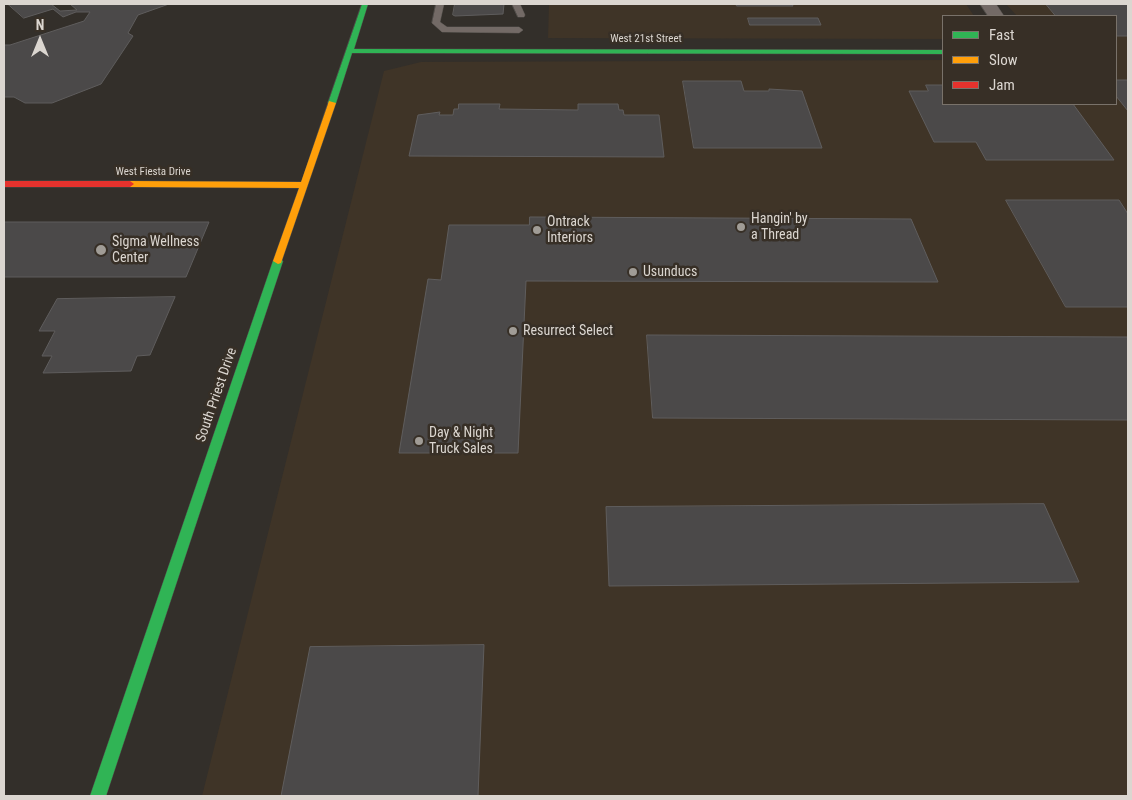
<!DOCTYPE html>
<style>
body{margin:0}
#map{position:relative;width:1132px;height:800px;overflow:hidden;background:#332f2a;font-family:"Roboto Condensed",sans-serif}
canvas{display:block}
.frame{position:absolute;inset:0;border:5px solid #dbd6d0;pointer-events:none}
.legend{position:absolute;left:942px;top:15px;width:175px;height:90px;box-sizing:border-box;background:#372f26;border:1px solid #79726a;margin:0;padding:6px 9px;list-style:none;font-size:15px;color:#dbd6d0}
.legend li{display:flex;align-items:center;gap:10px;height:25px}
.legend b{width:25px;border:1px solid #79726a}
.north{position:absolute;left:15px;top:15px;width:50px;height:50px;-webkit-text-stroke:4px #372f26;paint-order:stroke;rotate:0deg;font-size:14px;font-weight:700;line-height:20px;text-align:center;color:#dbd6d0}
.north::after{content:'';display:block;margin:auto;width:18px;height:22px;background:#dbd6d0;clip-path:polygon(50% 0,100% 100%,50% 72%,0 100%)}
</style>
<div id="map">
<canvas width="1132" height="800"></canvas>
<div class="frame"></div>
<ul class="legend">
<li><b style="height:6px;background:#30b455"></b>Fast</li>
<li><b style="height:6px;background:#ff9f0a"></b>Slow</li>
<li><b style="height:6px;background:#e5322d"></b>Jam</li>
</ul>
<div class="north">N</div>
</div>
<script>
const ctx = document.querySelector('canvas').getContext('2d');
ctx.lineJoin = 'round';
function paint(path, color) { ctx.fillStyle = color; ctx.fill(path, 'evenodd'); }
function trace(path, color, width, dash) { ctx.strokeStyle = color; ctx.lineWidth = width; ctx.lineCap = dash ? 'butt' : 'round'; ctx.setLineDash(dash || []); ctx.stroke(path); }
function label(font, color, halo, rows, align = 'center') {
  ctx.font = font + ' "Roboto Condensed",sans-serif'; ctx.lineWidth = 5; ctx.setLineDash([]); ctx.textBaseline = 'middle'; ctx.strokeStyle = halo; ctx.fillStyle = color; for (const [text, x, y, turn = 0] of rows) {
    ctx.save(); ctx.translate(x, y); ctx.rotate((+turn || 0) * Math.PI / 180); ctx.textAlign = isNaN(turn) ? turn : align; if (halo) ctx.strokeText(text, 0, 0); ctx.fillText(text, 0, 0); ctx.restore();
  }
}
const built = new Path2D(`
 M549 4H966L974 16H943V39L548 38Z
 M1006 4H1128V796H202L384 71 421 62 943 60V104H1116V16H1017Z`);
const building = new Path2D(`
 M8 4H51L60 11 77 10 70 4H169L138 15 128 33 133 36 101 84 52 103H25L14 97H4V45H10L84 21 90 12H76L63 17 53 9 24 18Z
 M455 4H504L503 14 455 16 453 15Z
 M736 4H792L793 6H737Z
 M1046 4H1128V36H1116V16H1056Z
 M748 18H818L821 25H750Z
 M1116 80H1128V111L1116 96Z
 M683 81H741L744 91H769V89L802 91 822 148H694Z
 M926 85H943V104H1073L1114 160H986L976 142H934L909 91H928Z
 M459 104H500L499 109 578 110V104H618L619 110H623L624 115H659L664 157 409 156 418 115 440 112 439 115H453L454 109H458Z
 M1006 200H1119L1128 214V307H1066Z
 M530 217 911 219 938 282 526 281 518 453H399L428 279 441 280 449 225H529Z
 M4 222H209L186 277H4Z
 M175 297 150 355 137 356 131 371 43 373 52 356H42L55 331H39L57 299Z
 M647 335 1128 337V420L653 418Z
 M1044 504 1079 582 609 586 606 507Z
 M484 645 478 796H281L310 647Z`);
const lane = new Path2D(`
 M436 4H444L440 22 447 27H519L523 30 519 33 442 32 432 23Z
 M512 4H520L525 15 524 17H518Z`);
const street = new Path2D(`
 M980 4H996L1004 16H988Z`);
const fast = new Path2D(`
 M362 4H368L354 49 943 50V54L352 53 336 103 329 105 328 103Z
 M278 258 283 261 106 796H90L273 261Z`);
const slow = new Path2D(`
 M329 101 336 103 281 263 278 264 273 261 299 188 130 187 126 184 130 181 301 182Z`);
const jam = new Path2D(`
 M4 181H130L134 184 130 187H4Z`);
const markers = [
 [741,227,5,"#a09c96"],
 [537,230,5,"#a09c96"],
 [101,250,6,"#a09c96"],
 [633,272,5,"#a09c96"],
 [513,331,5,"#a09c96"],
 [419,441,5,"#a09c96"]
];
const farStreetnames = [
 ["West 21st Street",646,39],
 ["West Fiesta Drive",153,172]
];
const poiNames = [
 ["Hangin' by",751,219],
 ["a Thread",751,235],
 ["Ontrack",547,222],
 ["Interiors",547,238],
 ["Sigma Wellness",112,242],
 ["Center",112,258],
 ["Usunducs",643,272],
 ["Resurrect Select",523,331],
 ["Day & Night",429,433],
 ["Truck Sales",429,449]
];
const streetNames = [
 ["South Priest Drive",217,395,-71]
];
paint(built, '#3f3427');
paint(building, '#4b4949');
trace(building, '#5f5d5d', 1);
trace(lane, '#504d49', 1);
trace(street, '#504d49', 1);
trace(fast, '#504d49', 1);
trace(slow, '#504d49', 1);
trace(jam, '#504d49', 1);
paint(lane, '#736a66');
paint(street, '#736a66');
paint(fast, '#30b455');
paint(slow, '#ff9f0a');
paint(jam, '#e5322d');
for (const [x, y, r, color] of markers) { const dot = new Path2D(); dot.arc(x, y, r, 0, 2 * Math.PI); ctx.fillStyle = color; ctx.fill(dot); trace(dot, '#372f26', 2); }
label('11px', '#dbd6d0', '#372f26', farStreetnames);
label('14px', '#dbd6d0', '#372f26', poiNames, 'left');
label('14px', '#dbd6d0', '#372f26', streetNames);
</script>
